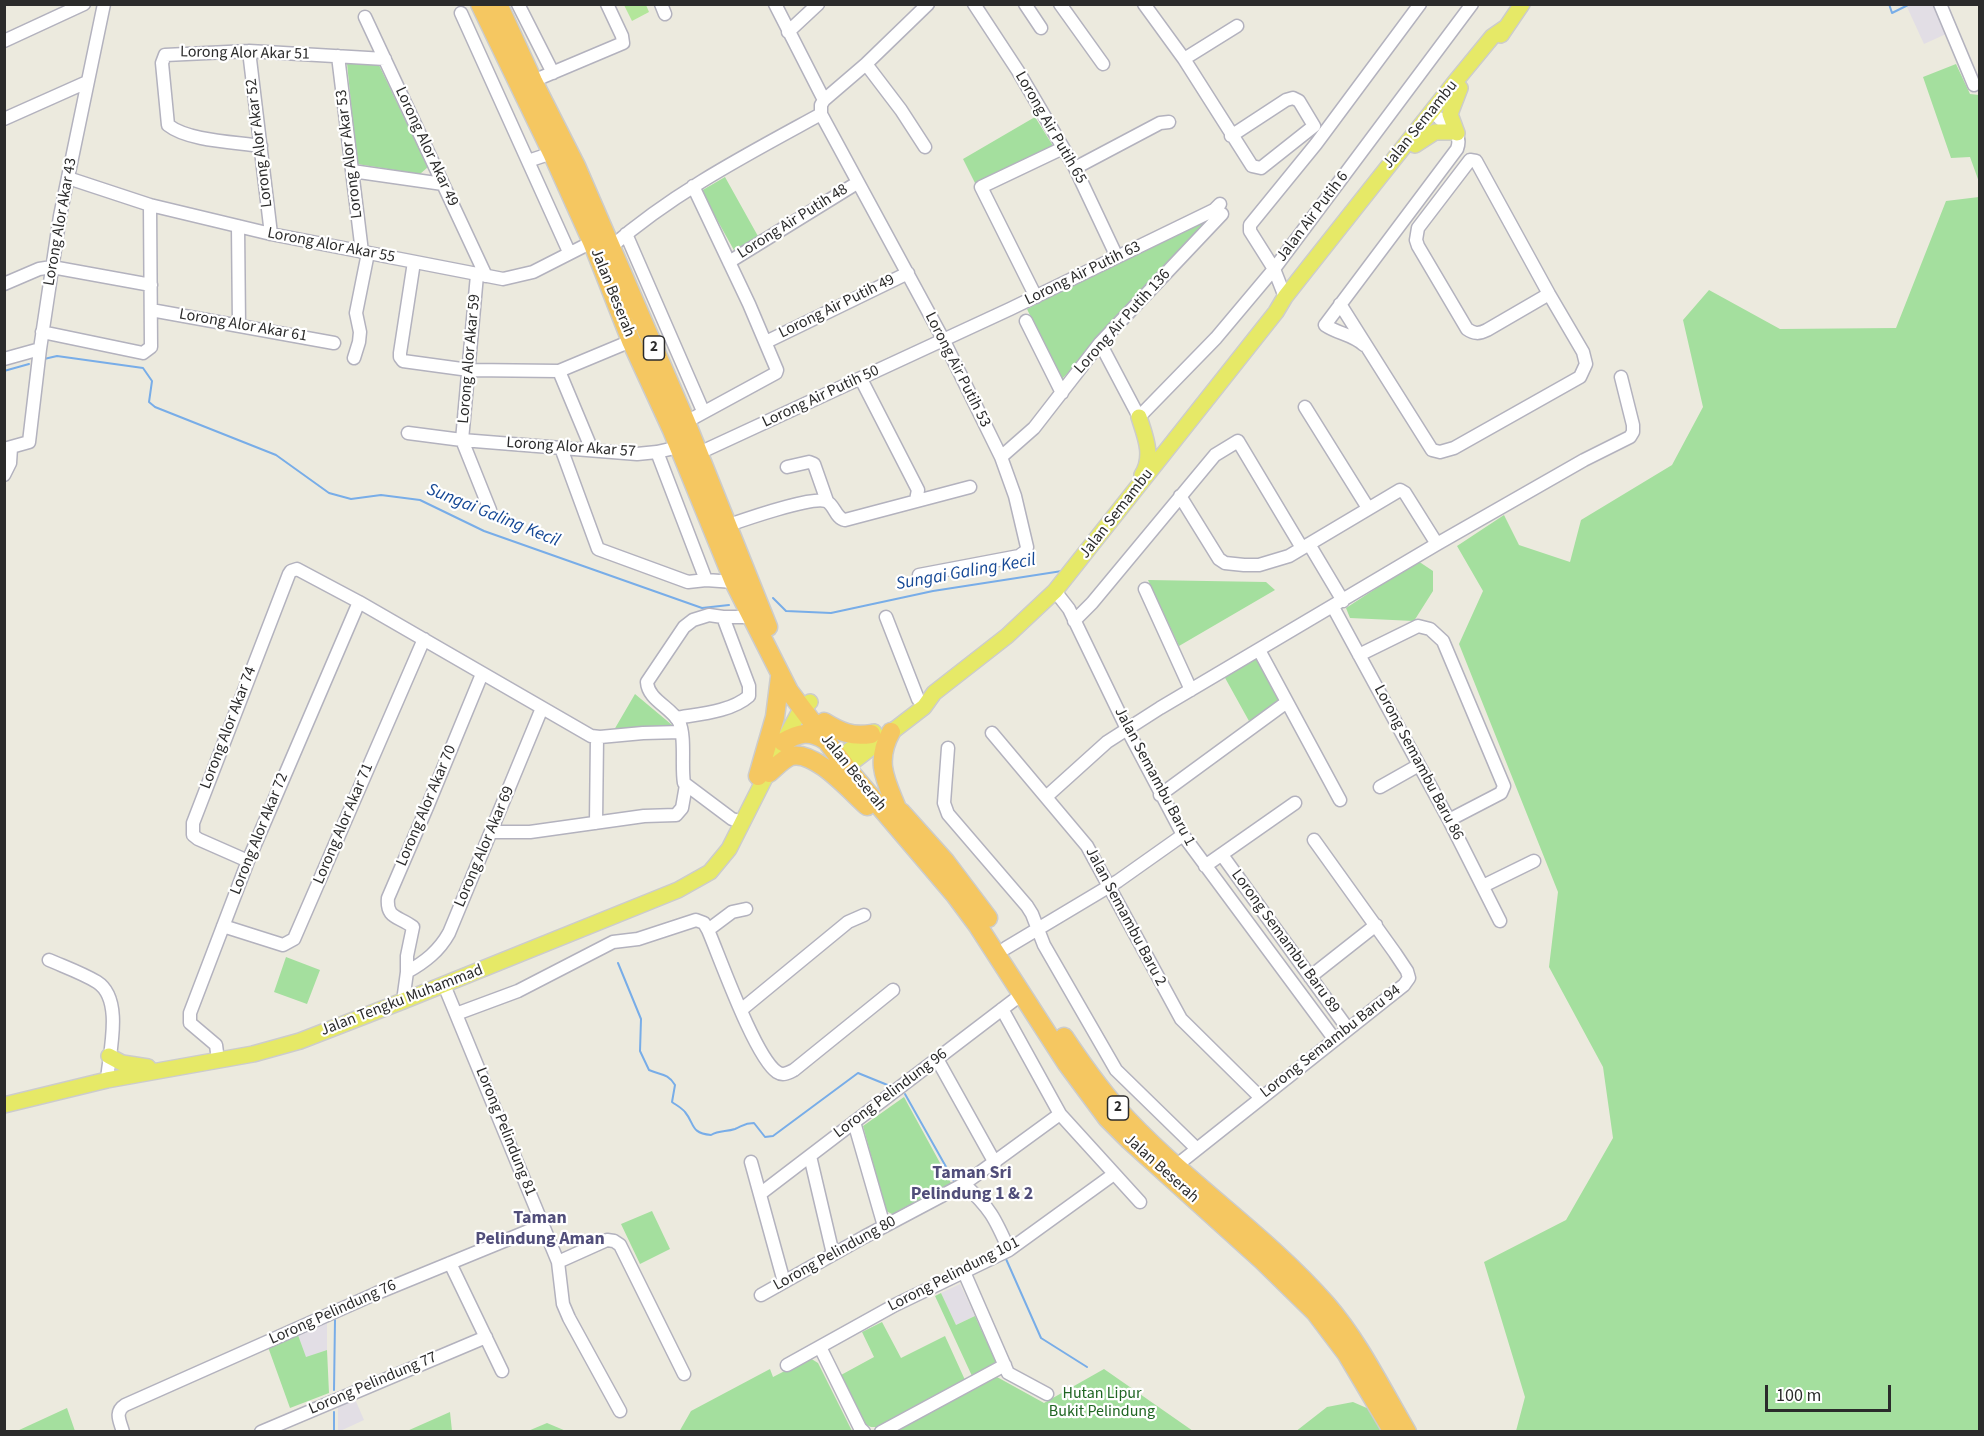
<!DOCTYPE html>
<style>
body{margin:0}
#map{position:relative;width:1984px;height:1436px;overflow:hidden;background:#eceade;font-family:"Source Sans 3",sans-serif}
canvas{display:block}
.frame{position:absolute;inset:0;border:6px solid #2b2b2b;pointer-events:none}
.scale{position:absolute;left:1765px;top:1385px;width:126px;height:27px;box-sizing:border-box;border:3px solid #2b2b2b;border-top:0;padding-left:8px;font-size:18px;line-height:21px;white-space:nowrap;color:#2b2b2b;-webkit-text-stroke:4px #fff;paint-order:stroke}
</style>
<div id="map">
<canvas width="1984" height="1436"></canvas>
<div class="frame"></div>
<div class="scale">100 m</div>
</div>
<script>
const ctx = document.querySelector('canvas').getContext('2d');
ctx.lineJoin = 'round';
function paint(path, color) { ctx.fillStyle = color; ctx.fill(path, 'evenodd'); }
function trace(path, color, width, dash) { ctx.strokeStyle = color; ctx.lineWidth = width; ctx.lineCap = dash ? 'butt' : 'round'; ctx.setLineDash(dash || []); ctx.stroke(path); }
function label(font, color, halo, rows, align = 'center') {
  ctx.font = font + ' "Source Sans 3",sans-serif'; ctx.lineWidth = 4.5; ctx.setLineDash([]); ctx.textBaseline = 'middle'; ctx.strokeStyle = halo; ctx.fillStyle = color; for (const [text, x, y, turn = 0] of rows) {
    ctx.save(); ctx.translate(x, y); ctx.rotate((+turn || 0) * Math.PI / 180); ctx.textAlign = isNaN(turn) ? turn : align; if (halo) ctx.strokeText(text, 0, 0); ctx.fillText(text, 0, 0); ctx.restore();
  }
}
const industrial = new Path2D(`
 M1914 4 1933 5 1946 34 1924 44 1907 7Z
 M960 1284 975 1316 956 1325 941 1293Z
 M327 1323V1350L306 1358 298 1335Z
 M355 1399 364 1420 338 1432V1406Z`);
const green = new Path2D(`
 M347 63 379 65 428 167 420 174 357 164Z
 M1956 64 1970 94 1979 95V182L1970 157 1951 158 1923 77Z
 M1035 117 1055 149 976 185 963 159Z
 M725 177 759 238 735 252 701 191Z
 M1979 197V1431H1516L1525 1397 1484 1262 1566 1220 1613 1138 1603 1067 1549 967 1558 892 1459 644 1483 591 1457 546 1504 515 1519 545 1570 562 1581 520 1672 465 1703 407 1683 320 1709 290 1780 329 1896 328 1946 201Z
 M1220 209 1223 210 1061 380 1027 309Z
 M1418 561 1433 571V591L1414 621 1350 618 1346 608Z
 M1148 580 1266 582 1275 590 1179 646Z
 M1259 656 1284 702 1249 721 1224 676Z
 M635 694 672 725 676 729 614 730Z
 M286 957 320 970 307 1004 274 992Z
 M904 1097 951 1183 892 1214 886 1211 863 1126Z
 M652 1211 670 1249 640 1264 621 1224Z
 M941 1293 956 1325 975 1316 996 1362 972 1376 935 1296Z
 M882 1322 901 1358 945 1336 965 1380 880 1427H871L864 1424 841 1375 874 1357 862 1332Z
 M298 1335 306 1357 327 1350 329 1393 290 1408 268 1347Z
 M810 1358 818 1363 852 1431 679 1432 691 1411 770 1369 773 1377Z
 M1104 1369 1193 1431H895L997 1377 1044 1403Z
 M1353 1402 1369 1409 1383 1431 1295 1432 1327 1407Z
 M67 1408 75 1431H17Z
 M450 1412 452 1431H407Z
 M547 1423 566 1431H528Z`);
const pitch = new Path2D(`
 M624 5H646L649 12 632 21Z`);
const stream = new Path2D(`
 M1889 4 1892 13 1910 4
 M44 359 57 356 143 368 152 381 149 402 155 407 276 455 329 493 351 499 381 495 420 500 484 531 702 608 729 605
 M4 371 29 364
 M773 598 786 611 831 613 933 591 1062 571
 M618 963 641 1019 640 1051 649 1070C660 1075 668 1073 675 1085L672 1102C676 1105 682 1108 685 1112 695 1124 690 1133 711 1135 719 1130 726 1132 735 1129 744 1125 745 1123 754 1123L765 1137 773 1136 858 1073 890 1086
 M905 1094 954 1181
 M1006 1259 1041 1338 1087 1367
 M334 1390 335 1320
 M334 1432V1412`);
const minor = new Path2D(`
 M518 4 553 73
 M661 4 665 14
 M775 4 824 100
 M974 4 1018 71 1075 168 1117 257
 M1025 4 1041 28
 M1060 4 1103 64
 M1144 4 1184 59 1252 166 1261 168 1314 126 1299 101 1293 98 1286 100 1231 136
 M1940 4 1974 85
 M461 13 569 252
 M365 17 486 276
 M788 32 818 4
 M4 41 84 4
 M249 51 271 234
 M338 56 362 252
 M1184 59 1237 26
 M866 64 901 110 925 147
 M533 81 623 43 622 36 607 4
 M4 119 87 82
 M261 146C235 142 188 141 168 125L162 63 165 55 249 51 385 59
 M528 161 552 153
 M1075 168 1160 123 1169 122
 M352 171 443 184
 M68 178 150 205 271 234 503 279 533 272 592 242
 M238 226 239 326
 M626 234 703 411
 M611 247C674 192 748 154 821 114
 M414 262 400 353V357L403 361 469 370 559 371 631 341
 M729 262 857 183
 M477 275 462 440 490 510
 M4 284 39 269 52 267 151 285
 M1036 297 981 187 1063 148
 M1285 297 1274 269 1250 231V225L1316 144 1420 4
 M1340 304 1432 450 1440 452 1454 448 1580 377 1586 364 1583 352 1549 294 1476 161 1470 160 1418 228 1416 240 1418 246 1467 329C1474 334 1479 334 1487 330L1549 294
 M151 310 334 343
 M1026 321 1062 393
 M42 332 143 353 151 347 150 205
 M766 342 908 273
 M1100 343 1139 417 1216 338 1274 269 1472 4
 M1364 345C1352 334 1338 334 1325 325L1457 149C1463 133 1449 127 1439 118
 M354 358 359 342 360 332 356 313 368 253
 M4 359 40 349
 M559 371 592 450
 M861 379 918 490 916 500
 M1305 407 1368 508
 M686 422 776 373 777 370 749 304 693 186
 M408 433 462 440 637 454 657 452 679 447
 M561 448 598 549 688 582 706 580 734 582
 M4 449 29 442 40 349 60 216 104 4
 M657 452 706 580
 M699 453 1010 309 1214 210 1220 204
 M1001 457 1034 428 1100 343 1222 214
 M787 467 809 462 814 464 827 501
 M4 475 10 463 11 448
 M1180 496 1219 559 1225 563 1244 565H1259L1289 556 1400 490 1405 493 1437 544
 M726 526C743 520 812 496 826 501 835 505 835 518 845 520L970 487
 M1309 544 1343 601
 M919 575 1019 556 1026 551 1027 547 1015 496 1001 457 943 339 821 114V105L824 100 866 64 928 4
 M1145 589 1191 690
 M1055 591 1069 609 1127 729 1183 835 1335 1040
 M1333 607 1449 820 1500 921
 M886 617 918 699 924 707
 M1074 621 1092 603 1215 455 1238 441 1302 548
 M1259 650 1340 800
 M1359 655 1418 626 1430 629 1443 641 1504 786 1501 793 1449 820
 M676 718C699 714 731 712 749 696V686L723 617
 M992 733 1087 846 1181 1019 1261 1098
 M948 748 944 803 948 814 1027 906 1032 914 1044 945 1116 1070 1197 1149
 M1380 787 1419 765
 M1160 795 1287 702
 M1046 797 1107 742 1160 708 1437 544 1584 460 1630 437 1633 432V425L1621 377
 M743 822 732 819 684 783C681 766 686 736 679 722 671 707 648 700 647 682L684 627 693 620 709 615 723 617H752
 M596 823 597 737
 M491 832H530L644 816 676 815 682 808 686 785
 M1222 855 1348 1029
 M248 861 198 839 193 835V823L289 574 291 571 297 569 359 602 591 736 600 737 643 733 681 732
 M1205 866 1295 803
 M1483 886 1534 861
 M223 926 283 945 294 939 424 639
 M708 930 732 912 746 909
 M1006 948 1118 881 1183 835
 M49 960C65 967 82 973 97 982 124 999 109 1053 107 1080
 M407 972C425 962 439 951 449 933L542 708
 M1310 977 1376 925
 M444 985 558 1262 563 1304 569 1318 620 1411
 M403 1001 407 972V956L413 927C399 916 386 919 388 898L428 805 482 674
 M1002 1009 1060 1114 1140 1202
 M741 1010 848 922 864 915
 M456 1014 518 991 613 942 638 939 696 920 704 923 708 930C720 958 755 1057 777 1072 783 1076 788 1073 794 1070L893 990
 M937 1059 995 1163
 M218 1060 216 1045 190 1023V1013L248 861 359 602
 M854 1122 884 1226
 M810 1156 833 1254
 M751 1162 784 1282
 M1177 1165 1404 985 1409 978 1407 971 1395 953 1314 840
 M964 1184C990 1208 995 1218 1009 1250
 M760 1194 1022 994
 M558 1262 607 1240 614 1241 620 1245 684 1374
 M450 1263 502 1371
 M964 1272 1008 1373 1047 1394
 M761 1295 864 1237 964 1184 1060 1114
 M820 1347 860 1428 864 1432
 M787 1365 895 1305 1009 1250 1114 1174
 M123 1432C120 1421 114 1412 125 1405L377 1293 543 1225
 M261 1432 486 1337
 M881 1432 1005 1365`);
const major = new Path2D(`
 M1501 35 1522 4
 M1457 133 1450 114 1460 88
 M1415 145 1435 132H1455
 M1139 417C1145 436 1154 456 1142 475
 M839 758 874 732
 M846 767 924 707 934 693 1007 636 1055 591 1276 312 1285 297 1311 264 1455 82 1492 37 1505 28
 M109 1056 122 1063 148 1067
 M4 1105 107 1080 253 1054 300 1041 403 1001 678 890 710 872 729 849 783 742 801 709 810 702`);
const highway = new Path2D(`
 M480 4 552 153 592 242 631 341 672 430 734 582 789 691 846 767 955 895 978 926 1067 1064 1107 1118 1129 1140 1263 1261 1315 1312 1346 1353 1393 1432
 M498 4 533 81 576 166 611 247 686 422 768 627
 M824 722C840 732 852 737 871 734
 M891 732C875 761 885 779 896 806
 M783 742C799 733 809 730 825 740
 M769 773C775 768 783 759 791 756 815 750 850 791 867 806
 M758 776 775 717 780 677
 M901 812 945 861 988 918
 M1064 1037C1080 1061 1097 1085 1116 1107 1180 1179 1263 1232 1326 1304 1359 1342 1381 1388 1407 1432`);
const shields = [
 [654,348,21],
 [1118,1108,21]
];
const shieldNames = [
 ["2",654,348],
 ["2",1118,1108]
];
const streetNames = [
 ["Lorong Alor Akar 51",245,54,1],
 ["Jalan Semambu",1421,125,-51],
 ["Lorong Air Putih 65",1050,128,60],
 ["Lorong Alor Akar 52",260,143,-97],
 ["Lorong Alor Akar 49",426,147,65],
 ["Lorong Alor Akar 53",350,154,-97],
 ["Jalan Air Putih 6",1313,217,-53],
 ["Lorong Alor Akar 43",61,222,-80],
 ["Lorong Air Putih 48",793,222,-32],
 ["Lorong Alor Akar 55",331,246,11],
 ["Lorong Air Putih 63",1083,274,-26],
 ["Jalan Beserah",612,293,68],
 ["Lorong Air Putih 49",837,307,-26],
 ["Lorong Air Putih 136",1123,322,-48],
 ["Lorong Alor Akar 61",243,326,10],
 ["Lorong Alor Akar 59",470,359,-85],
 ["Lorong Air Putih 53",957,370,63],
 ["Lorong Air Putih 50",821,397,-25],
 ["Lorong Alor Akar 57",571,448,4],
 ["Jalan Semambu",1117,514,-52],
 ["Lorong Alor Akar 74",229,728,-69],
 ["Lorong Semambu Baru 86",1418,763,62],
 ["Jalan Beserah",853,773,51],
 ["Jalan Semambu Baru 1",1154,777,62],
 ["Lorong Alor Akar 70",427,806,-67],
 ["Lorong Alor Akar 71",344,824,-67],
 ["Lorong Alor Akar 72",260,834,-68],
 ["Lorong Alor Akar 69",485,847,-67],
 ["Jalan Semambu Baru 2",1125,917,62],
 ["Lorong Semambu Baru 89",1285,942,54],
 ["Jalan Tengku Muhammad",402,1001,-21],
 ["Lorong Semambu Baru 94",1331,1042,-38],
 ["Lorong Pelindung 96",891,1094,-37],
 ["Lorong Pelindung 81",505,1132,68],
 ["Jalan Beserah",1161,1169,42],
 ["Lorong Pelindung 80",835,1254,-29],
 ["Lorong Pelindung 101",954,1275,-27],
 ["Lorong Pelindung 76",333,1313,-24],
 ["Lorong Pelindung 77",373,1384,-23]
];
const parkNames = [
 ["Hutan Lipur",1102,1394],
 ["Bukit Pelindung",1102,1412]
];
const waterNames = [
 ["Sungai Galing Kecil",493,516,22],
 ["Sungai Galing Kecil",966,573,-10]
];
const neighbourhoodNames = [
 ["Taman Sri",972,1174],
 ["Pelindung 1 & 2",972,1195],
 ["Taman",540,1219],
 ["Pelindung Aman",540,1240]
];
paint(industrial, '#e2dee5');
paint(green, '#a4df9e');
paint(pitch, '#b3e69b');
trace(stream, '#78ade8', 2);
trace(minor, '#b3b2be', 15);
trace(major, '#ccc', 18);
trace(highway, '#ccc', 21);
trace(minor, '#fff', 12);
trace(major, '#e6e967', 15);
trace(highway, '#f5c761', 18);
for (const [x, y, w] of shields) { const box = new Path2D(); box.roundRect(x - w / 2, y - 12, w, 24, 4.5); ctx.fillStyle = '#fff'; ctx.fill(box); trace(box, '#2b2b2b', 1.5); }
label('bold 15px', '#2b2b2b', null, shieldNames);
label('16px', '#2b2b2b', '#fff', streetNames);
label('16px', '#1f6522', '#fff', parkNames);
label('italic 18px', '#154895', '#fff', waterNames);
label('bold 18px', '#514e7a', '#fff', neighbourhoodNames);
</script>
